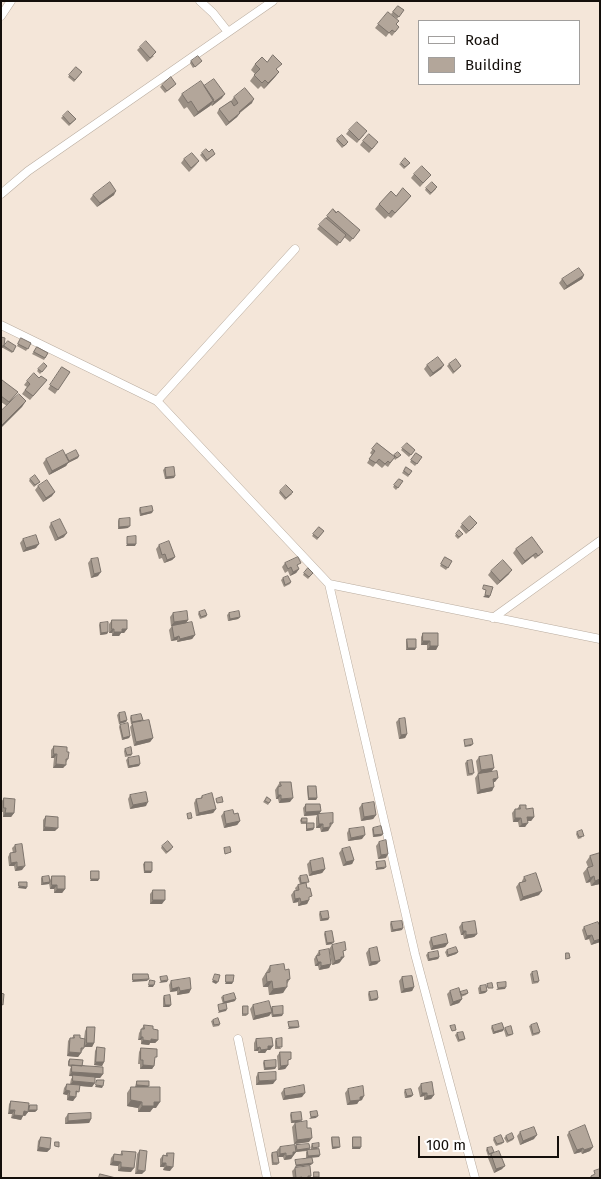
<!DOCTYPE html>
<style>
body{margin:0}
#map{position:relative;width:601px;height:1179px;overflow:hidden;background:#f4e6d9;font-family:"Fira Sans",sans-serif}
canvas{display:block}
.frame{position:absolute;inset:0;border:2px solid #140f0b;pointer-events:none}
.legend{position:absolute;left:418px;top:20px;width:162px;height:65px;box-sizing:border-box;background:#fff;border:1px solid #a19f9d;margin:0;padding:6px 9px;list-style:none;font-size:15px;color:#140f0b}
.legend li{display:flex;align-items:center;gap:10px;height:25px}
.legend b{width:25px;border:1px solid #a19f9d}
.scale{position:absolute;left:418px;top:1136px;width:141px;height:22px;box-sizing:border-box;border:2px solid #140f0b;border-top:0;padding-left:6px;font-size:15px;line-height:18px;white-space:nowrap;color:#140f0b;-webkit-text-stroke:4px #fff;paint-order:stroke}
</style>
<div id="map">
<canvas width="601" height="1179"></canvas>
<div class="frame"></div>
<ul class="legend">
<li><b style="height:6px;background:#fff"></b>Road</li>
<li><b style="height:14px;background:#b3a69a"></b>Building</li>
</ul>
<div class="scale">100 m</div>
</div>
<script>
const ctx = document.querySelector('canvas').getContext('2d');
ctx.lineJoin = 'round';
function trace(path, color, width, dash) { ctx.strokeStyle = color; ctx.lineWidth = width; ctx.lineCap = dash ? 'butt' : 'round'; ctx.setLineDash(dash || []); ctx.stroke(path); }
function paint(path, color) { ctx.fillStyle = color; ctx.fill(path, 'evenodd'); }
const street = new Path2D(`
 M200 1 213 13 228 32
 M1 16 11 1
 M1 194 28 171 273 1
 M1 325 157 401 329 584 600 639
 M157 401 295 249
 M329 584 415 954 475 1178
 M493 618 600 541
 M238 1039 267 1178`);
const wall = new Path2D(`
 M398 6 404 10 397 19 391 14Z
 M388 12 396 24 399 27 392 36 389 33 386 37 375 28Z
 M140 47 154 56 147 62 137 50Z
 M191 61H202L193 68 190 63Z
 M267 62 279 72 275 77 264 89 261 86 258 89 250 81 255 74 251 70 255 64Z
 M76 67 82 72 74 82 68 77Z
 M162 85 174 86 165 93 160 87Z
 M204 86 222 98 212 106 211 105 194 117 187 107 184 109 178 100 182 94Z
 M234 97 252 103 240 113 237 117 226 126 217 113 219 109 231 101Z
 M63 116 76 119 69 126 61 118Z
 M349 130 364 135 357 143 346 134Z
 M337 139 347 144 342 148 336 141Z
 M363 141 375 146 369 153 360 145Z
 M202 153 215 154 206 162 200 155Z
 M184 159 199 161 196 165 189 172 181 163Z
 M401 163H410L404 169 399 164Z
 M414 174 431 175 420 187 411 178Z
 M426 188 436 189 430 195 425 190Z
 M93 195H114L97 207 90 199Z
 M411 196 407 201 391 218 388 216 385 219 375 209 379 204Z
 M333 209 360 230 350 242 344 237 337 246 317 229Z
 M584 275 582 279 564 290 559 283 562 279Z
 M1 337 4 346H16L12 353 3 348 4 347 3 348H1Z
 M20 340 31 343 26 351 17 346Z
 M37 347 48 353 44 360 32 354Z
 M44 363 47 366 40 374 37 371Z
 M449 364 461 366 453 374 447 366Z
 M427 365H444L441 369 430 377 424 369Z
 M62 367 70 372 55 394 48 389Z
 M39 378 47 380 30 400 22 394 27 387 24 385 27 381Z
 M1 381 18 392 7 405 22 407 7 406 1 402Z
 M377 443 394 456 401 455 395 460 394 458 388 467 385 465 382 468 376 463 373 467 367 463 372 455 370 453Z
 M407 443 415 450 409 457 401 450Z
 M416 453 422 457 415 466 410 462Z
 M66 455 78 458 68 463 66 466 49 475 43 463 46 459Z
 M406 467 412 471 408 477 402 473Z
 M165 468 174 478 165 479 163 470Z
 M30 479 40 482 34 487 29 481Z
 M399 479 403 481 396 490 393 487Z
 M38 486 52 496 43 502 35 490Z
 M280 491 292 494 285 500 279 493Z
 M140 508 152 513 140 516 139 510Z
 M119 519 128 528 118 529V521Z
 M51 523 64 537 55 541 49 527Z
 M462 524 474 527 466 534 460 527Z
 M319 527 324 531 317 540 312 536Z
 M456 534 461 536 458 539 455 536Z
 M532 537 540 555 535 559 533 556 522 565 513 553 516 549Z
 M23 539 36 548 23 552 20 543Z
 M159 545 175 557 172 560 164 563 162 558 159 559 156 549Z
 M445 557 452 561 446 570 440 566Z
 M91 559 98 576 91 578 88 563Z
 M285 563 298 567 299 569 296 573 290 576 288 571 285 573 282 567Z
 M491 571 509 574 497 585 488 575Z
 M304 573H313L308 579 303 575Z
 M283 578 291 582 290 584 284 587 281 580Z
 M199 612 207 615 206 617 200 619 198 614Z
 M173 613 188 620 186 623 195 635 192 639 177 642V640L171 641 169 630 172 626 184 624 171 626 170 617Z
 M229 613 240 617 238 619 228 621 227 615Z
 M112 620 127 629 124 633H121L119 636H112V633H109V624Z
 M100 623 108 632 107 634 100 635 99 625Z
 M423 633 438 646 436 650H427V645H421V637Z
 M407 639 415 650H406V641Z
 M119 713 127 720 126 722 119 724 117 715Z
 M131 716 143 720 141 721 153 738 150 742 134 746 130 727 132 724H131L130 718Z
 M399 719 407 734 405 738 399 739 396 722Z
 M120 725 130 736 129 738 122 740 119 727Z
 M54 746 67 752 68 759 63 768H53L54 758H51V750Z
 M125 749 132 754 131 756 125 757 124 751Z
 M479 757 494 768 491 772 478 774 476 761Z
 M128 758 139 766 128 768 126 760Z
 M467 761 473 775 467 776 465 763Z
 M478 774 495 782H494L492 791 477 794 475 778Z
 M280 782 290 802 279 803 278 799H276L275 790Z
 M308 786 317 798 316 800H308L307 788Z
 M130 795 146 806 130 809 128 799Z
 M202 796 216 809 213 813 196 816 194 803 196 799H200Z
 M267 797 271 800 268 805 263 802Z
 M4 798 14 813 11 817H3V812H1V802Z
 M306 804 321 811 319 814 333 823 328 831 321 832 320 828H316V818L317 815 304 816 303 808Z
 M362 804 376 815 373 819 361 821 359 808Z
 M520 805 526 809 534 817 531 821H528L525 827H519L518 822H513L512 813 515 809H517Z
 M224 812 234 814 240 821 237 825 224 828 221 816Z
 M46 816 55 831H43V820Z
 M302 818 314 828 313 830 306 831V824H301L300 820Z
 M373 828 383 834 381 836 373 837 372 829Z
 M349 829 362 839 348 841 347 833Z
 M577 832 582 838 578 839 576 834Z
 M379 842 386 858 378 859 376 846Z
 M15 845 22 870 15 871 14 866H9L8 857 10 853H13L12 848Z
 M162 846 172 849 166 854 161 848Z
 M342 849 354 860 352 864 343 866 339 853Z
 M600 853V884L591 886 590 882 586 883 583 873 588 867 586 862 590 856Z
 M310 861 325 869 322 873 309 876 307 864Z
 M145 862 151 873H144L143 864Z
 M52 876 65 889 62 893H54V889H50L49 883V884L41 885V878L42 877 50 880Z
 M300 876 307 884H306L309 900 307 904 298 906V902L293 903 291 895 294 891H296L295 888 298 885 300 884 298 878Z
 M524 877 539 895 520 901 516 887 519 883 522 882V881Z
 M153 890 162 904H150V894Z
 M320 912 329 918 328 920 320 921 319 914Z
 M391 922 402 930 391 932 390 924Z
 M462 923 477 934 474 937 464 939 463 935H461L459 927Z
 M584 927 600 942 591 945 589 939 585 940 582 930Z
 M325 932 332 944 326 945 324 934Z
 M431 938 448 943 445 947 431 950 429 942Z
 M332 945 343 954 341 961 339 963 332 965 329 949Z
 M369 949 377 964 369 966 366 953Z
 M447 950 458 952 456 954 447 957 445 952Z
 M319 951 331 964 329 968 319 970 318 966H315L314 959Z
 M428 953 439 957 438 959 428 961 426 955Z
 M270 966 285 970 290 979 287 984 283 993 269 995 268 987H263L262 979Z
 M532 972 539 981 538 983 532 984 530 974Z
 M402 977 414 987 412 991 401 993 399 981Z
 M171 981 191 989 189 993 177 995V991L170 992 169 985Z
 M480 986 487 991 485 993 479 994 478 988Z
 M450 991 460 992 468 993 466 995 461 997 462 999 459 1003 450 1006 447 994Z
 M369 992 378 998 377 1000 369 1001 368 994Z
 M164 996 171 1005 169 1007H163V998Z
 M223 996 235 1001 223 1004 221 997Z
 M253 1005 271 1008 272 1007 282 1016 272 1017 271 1013 269 1016 253 1020 250 1009Z
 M243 1006 248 1014 246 1016H242V1008Z
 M213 1020 220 1024 219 1026 213 1027 211 1021Z
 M144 1025 153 1029 158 1040 155 1043H150L149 1045 141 1044V1040H138L139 1033Z
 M531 1025 540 1032 539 1034 532 1036 529 1026Z
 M492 1026 503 1031 493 1034 491 1028Z
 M87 1027 94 1043 92 1047H84V1048L78 1057 67 1056 68 1041 70 1038H72L74 1035 80 1038 84 1039 85 1031Z
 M505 1028 512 1035 506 1037 504 1030Z
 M457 1033 464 1040 458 1042 455 1035Z
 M256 1039 273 1046 270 1050H267L265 1053H258V1051H254V1043Z
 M276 1039 281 1049H275V1041Z
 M97 1047 104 1062 102 1066 94 1065 95 1051Z
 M141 1048 155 1060 154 1066 152 1069H140V1064H138L139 1052Z
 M280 1052 288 1063V1065L285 1069 278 1070 277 1056Z
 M70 1059 103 1074 100 1078H95L92 1087 80 1086 76 1096V1095L73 1101 67 1100V1095L63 1094 64 1088 67 1084H70L71 1079 73 1076H69L70 1069 71 1067 68 1066V1061Z
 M264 1061 276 1067 275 1069 264 1070 263 1063Z
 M258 1073 273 1084 256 1085V1077Z
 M137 1081 148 1087 156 1108H153L150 1112H138V1108L127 1106V1093L131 1087H135L136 1083Z
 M421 1084 434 1095 431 1099 424 1100V1096L420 1097 418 1088Z
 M284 1089 302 1097 283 1100 281 1093Z
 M348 1089 362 1100 359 1101 357 1104 347 1105 345 1093Z
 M405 1090 413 1095 411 1097 405 1098 404 1092Z
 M11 1101 29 1106 30 1105 37 1110 35 1112H28L25 1116 23 1115 21 1120 11 1118 12 1114H8L9 1104Z
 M291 1113 300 1122 291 1123 290 1115Z
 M68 1114 91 1119 89 1123 65 1124V1118Z
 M295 1123 309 1142 294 1144 292 1127Z
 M520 1132 534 1139 520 1145 517 1136Z
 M569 1132 593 1147 590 1151 582 1154 581 1152 574 1154 567 1135Z
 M506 1136 514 1138 513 1140 507 1143 504 1138Z
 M41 1137 50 1149 47 1152 37 1151 38 1141Z
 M332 1137 340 1147 338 1148 332 1149 331 1139Z
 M353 1137 360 1149H352V1139Z
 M494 1138 504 1142 502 1144 496 1146 493 1140Z
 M312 1144 318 1149 319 1157 306 1158V1152L307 1151 296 1152 291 1159 284 1160 283 1157H278L279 1163 277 1165H272L271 1155 272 1153 277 1152V1150L280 1147H295L296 1145 309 1150H311V1146Z
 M487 1148 493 1153 502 1169 494 1173 488 1158 490 1155 488 1156 486 1150Z
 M140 1150 142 1174H135L137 1154Z
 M122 1151 131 1172 118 1171V1166L110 1165 111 1158 114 1154 120 1155Z
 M167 1153 170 1171 163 1170 164 1167H160V1159L163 1155 165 1156Z
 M295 1168 311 1176 310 1178H293L292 1171Z`);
const shadedWall = new Path2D(`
 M279 72 275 77 264 89 268 83Z
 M225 94 222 98 212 106 214 102Z
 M254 99 252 103 236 115 239 112Z
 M214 100 210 106 194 117 198 112Z
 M240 113 237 117 226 126 229 122Z
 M116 191 114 195 97 207 100 203Z
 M584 275 582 279 564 290 567 286Z
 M444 365 441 369 430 377 433 373Z
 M26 401 22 407 1 428V426Z
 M79 456 78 458 68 463 66 466 49 475 52 471Z
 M175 476 174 478 165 479 166 477Z
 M55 492 52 496 43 502 46 498Z
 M153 511 152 513 140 516 141 514Z
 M130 526 128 528 118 529 119 527Z
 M67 533 64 537 55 541 58 538Z
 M39 544 36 548 23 552 26 548Z
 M127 544H136L135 546H126Z
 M536 553 533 556 522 565 525 561Z
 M175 557 172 560 164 563 167 560Z
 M299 569 296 573 290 576 293 572Z
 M512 570 509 574 497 585 500 581Z
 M101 572 98 576 91 578 94 574Z
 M485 595 490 596 489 598 483 597Z
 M240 617 238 619 228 621 230 619Z
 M188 620 186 623 171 626 174 622Z
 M112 629H114L112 633H109Z
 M122 629H127L124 633H121L119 636H112L114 632Z
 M108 632 107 634 100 635 101 633Z
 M195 635 192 639 177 642 180 639Z
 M179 636 177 640 171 641 174 638Z
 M423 641H430L427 645H421Z
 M430 646H438L436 650H427Z
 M408 648H416L415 650H406Z
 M127 720 126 722 119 724 120 722Z
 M407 734 405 738 399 739 401 735Z
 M130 736 129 738 122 740 123 738Z
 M153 738 150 742 134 746 136 742Z
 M473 744 471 746 464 747 465 746Z
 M54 754H57L54 758H51Z
 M56 764 66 765 63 768H53Z
 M140 764 139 766 128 768 129 766Z
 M494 768 491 772 478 774 481 770Z
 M498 778 495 782H490L493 779Z
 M494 787 492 791 477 794 480 790Z
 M278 795H281L278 799H276Z
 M293 798 290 802 279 803 281 799Z
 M309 798H317L316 800H308Z
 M148 802 146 806 130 809 133 805Z
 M216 809 213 813 196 816 199 813Z
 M321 811 318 815 304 816 306 812Z
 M5 813H14L11 817H3Z
 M376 815 373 819 361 821 364 817Z
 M527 817H534L531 821H525Z
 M515 818H521L518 822H513Z
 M240 821 237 825 224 828 226 824Z
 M528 823 525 827H519L522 824Z
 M319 824H323L320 828H316Z
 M45 827 58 828 55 831H43Z
 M330 827 328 831 321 832 323 828Z
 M314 828 313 830 306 831 307 829Z
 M383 834 381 836 373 837 374 835Z
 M365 835 362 839 348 841 351 838Z
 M388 854 386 858 378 859 381 855Z
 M354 860 352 864 343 866 346 862Z
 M17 862 14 866H9L11 863Z
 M25 866 22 870 15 871 17 867Z
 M386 867 384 869 375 870 377 868Z
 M325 869 322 873 309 876 312 872Z
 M145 871H152L151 873H144Z
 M594 876 590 882 586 883 590 878Z
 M91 879H99L98 881H90Z
 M600 879V884L591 886 595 881Z
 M50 882 49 884 41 885 43 883Z
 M52 885H57L54 889H50Z
 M19 886 27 887 26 889 18 888Z
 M57 889H65L62 893H54Z
 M542 891 539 895 520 901 523 897Z
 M300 898 298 902 293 903 295 899Z
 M153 900H165L162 904H150Z
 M309 900 307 904 298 906 301 902Z
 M329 918 328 920 320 921 322 919Z
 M403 928 402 930 391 932 393 930Z
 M463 931H466L463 935H461Z
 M477 934 474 937 464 939 466 935Z
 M592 935 589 939 585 940 587 936Z
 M600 939V942L591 945 594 941Z
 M334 942 332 944 326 945 327 943Z
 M448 943 445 947 431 950 433 946Z
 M458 952 456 954 447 957 448 955Z
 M341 957H344L339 963 332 965 335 961Z
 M439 957 438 959 428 961 429 959Z
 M380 961 377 964 369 966 371 962Z
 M318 962H321L318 966H315Z
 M331 964 329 968 319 970 321 966Z
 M149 979 147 981 132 982 133 980Z
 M168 980 167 982 159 983 161 981Z
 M213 980 218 982 216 984 212 982Z
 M272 981 268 987H263L267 982Z
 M226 982H233L232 984H225Z
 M149 985H154L153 987H148Z
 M179 987 177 991 170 992 172 989Z
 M287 987 283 993 269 995 273 989Z
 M414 987 412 991 401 993 404 989Z
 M506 987 505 989 496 990 498 988Z
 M191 989 189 993 177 995 180 991Z
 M487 991 485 993 479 994 481 992Z
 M378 998 377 1000 369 1001 371 1000Z
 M236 999 235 1001 223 1004 224 1002Z
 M462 999 459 1003 450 1006 453 1002Z
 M165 1005H171L169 1007H163Z
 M227 1009 226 1011 218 1013 219 1011Z
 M272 1012 269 1016 253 1020 255 1016Z
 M283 1014 282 1016 272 1017 273 1015Z
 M289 1027H299L297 1028 288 1029Z
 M504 1029 503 1031 493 1034 494 1032Z
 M141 1037H143L141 1040H138Z
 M151 1039 158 1040 155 1043H150L149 1045 141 1044 143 1040Z
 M87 1043H94L92 1047H84Z
 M268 1046H273L270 1050H267L265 1053H258L261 1050Z
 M260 1047 258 1051H254L257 1048Z
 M69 1052 81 1053 78 1057 67 1056Z
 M96 1062H104L102 1066 94 1065Z
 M143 1065 154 1066 152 1069H140Z
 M288 1065 285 1069 278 1070 281 1066Z
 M276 1067 275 1069 264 1070 265 1068Z
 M72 1072 103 1074 100 1078 69 1076Z
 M276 1080 273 1084 256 1085 259 1081Z
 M73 1081 95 1083 92 1087 70 1085Z
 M96 1085 103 1086 102 1088 95 1087Z
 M137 1085 149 1086 147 1088 135 1087Z
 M66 1090 70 1091 67 1095 63 1094Z
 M305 1093 302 1097 283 1100 285 1096Z
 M422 1093H427L424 1096 420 1097Z
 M413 1095 411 1097 405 1098 407 1096Z
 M434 1095 431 1099 424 1100 427 1096Z
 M69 1096 76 1097 73 1101 67 1100Z
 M364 1096 362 1100 359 1101 357 1104 347 1105 350 1101 360 1097Z
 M131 1100 142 1102 138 1108 127 1106Z
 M154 1102H160L156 1108H153L150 1112H138L142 1106Z
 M10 1110H15L12 1114H8Z
 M29 1110H37L35 1112H28Z
 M24 1111 28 1112 25 1116 21 1115Z
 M14 1115 23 1116 21 1120 11 1118Z
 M318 1116 316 1118 309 1119 311 1117Z
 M91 1119 89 1123 65 1124 68 1121Z
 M302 1120 300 1122 291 1123 292 1121Z
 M537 1135 534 1139 520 1145 523 1141Z
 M312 1138 309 1142 294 1144 297 1140Z
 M39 1147 50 1149 47 1152 37 1151Z
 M333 1147H340L338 1148 332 1149Z
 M353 1147H361L360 1149H352Z
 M593 1147 590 1151 582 1154 584 1150Z
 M310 1148 309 1150 296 1152 291 1159 284 1160 286 1156 293 1152H295L297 1150Z
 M583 1148 581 1152 574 1154 577 1150Z
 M286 1153 283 1157H278L280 1154Z
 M320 1155 319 1157 306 1158 308 1156Z
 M113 1161 121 1162 118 1166 110 1165Z
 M162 1163H166L164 1167H160Z
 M313 1163 311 1165 295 1167 296 1165Z
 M166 1166 173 1167 170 1171 163 1170Z
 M505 1166 502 1169 494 1173 496 1169Z
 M121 1167 134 1168 131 1172 118 1171Z
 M138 1170 145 1171 142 1174H135Z`);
const building = new Path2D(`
 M398 6 404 10 399 17 393 12Z
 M388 12 399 21 396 24 399 27 395 32 392 30 389 33 378 24Z
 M146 41 156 52 150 58 140 47Z
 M273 55 282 64 276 69 279 72 268 83 265 80 262 83 254 75 260 69 255 64 262 57 267 62Z
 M198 56 202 61 195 67 191 61Z
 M76 67 82 72 75 80 69 75Z
 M171 77 176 84 167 91 162 85Z
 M214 79 225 94 214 102 204 86Z
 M201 81 214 100 198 112 191 101 188 103 182 94Z
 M245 88 254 99 239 112 240 113 229 122 219 109 231 101 234 106 238 103 234 97Z
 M68 111 76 119 70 124 63 116Z
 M357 122 367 131 359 140 349 130Z
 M369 134 378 142 372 149 363 141Z
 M342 135 348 142 344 146 337 139Z
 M206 149 209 152 212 149 215 154 207 160 202 153Z
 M192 153 199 161 191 168 184 159Z
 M405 158 410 163 405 167 401 163Z
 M422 166 431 175 423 183 414 174Z
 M110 182 116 191 100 203 93 195Z
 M432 182 437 187 431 193 426 188Z
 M403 188 411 196 395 213 392 210 389 214 379 204 391 191 396 196Z
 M333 209 336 213 338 211 360 230 353 239 327 216Z
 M326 218 346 235 340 243 319 225Z
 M579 268 584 275 567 286 562 279Z
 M1 337 5 338 4 346H1Z
 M21 338 31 343 28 349 18 344Z
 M8 341 16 346 13 352 4 346Z
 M37 347 48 353 45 358 34 352Z
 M438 357 444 365 433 373 427 365Z
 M456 359 461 366 454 372 449 364Z
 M44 363 47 366 42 372 38 369Z
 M62 367 70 372 58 390 50 385Z
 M34 373 39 378 41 376 47 380 33 396 25 390 30 384 27 381Z
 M2 380 18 392 9 402 1 396V381Z
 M19 394 26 401 1 426V411Z
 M377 443 395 457 390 463 388 461 385 464 379 459 376 463 369 459 375 451 372 449Z
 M407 443 415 450 411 455 402 448Z
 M63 450 69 462 52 471 46 459Z
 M76 450 79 456 69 461 66 455Z
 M398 452 401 455 397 458 394 455Z
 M416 453 422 457 417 464 411 460Z
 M174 467 175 476 166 477 165 468Z
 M406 467 412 471 409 475 404 471Z
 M35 475 40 482 35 485 30 479Z
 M399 479 403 481 398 488 394 485Z
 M47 480 55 492 46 498 38 486Z
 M286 485 293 492 286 498 280 491Z
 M152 506 153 511 141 514 140 508Z
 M470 516 477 523 469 531 462 524Z
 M130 518V526L119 527V519Z
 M60 519 67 533 58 538 51 523Z
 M319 527 324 531 318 538 313 534Z
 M459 530 463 534 459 537 456 534Z
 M36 535 39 544 26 548 23 539Z
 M136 536V544H127V537Z
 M532 537 543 552 538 556 536 553 525 561 516 549Z
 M169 541 175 557 167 560 165 554 162 555 159 545Z
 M298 557 301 563 297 565 299 569 293 572 291 567 288 569 285 563Z
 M445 557 452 561 448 568 441 564Z
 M98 558 101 572 94 574 91 559Z
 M503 560 512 570 500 581 491 571Z
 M308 568 313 573 309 577 304 573Z
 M288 576 291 582 285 585 283 578Z
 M484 585 493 587 490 596 485 595 486 590 483 589Z
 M205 610 207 615 201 617 199 612Z
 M187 611 188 620 174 622 173 613Z
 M239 611 240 617 230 619 229 613Z
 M112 620H127V629H122V632H114V629H112Z
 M108 622V632L101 633 100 623Z
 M192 622 195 635 180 639 179 636 174 638 172 626Z
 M423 633H438V646H430V641H423Z
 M407 639H416V648H408Z
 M125 712 127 720 120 722 119 713Z
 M141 714 143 720 132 722 131 716Z
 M405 718 407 734 401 735 399 719Z
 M149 720 153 738 136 742 132 723Z
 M128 723 130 736 123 738 120 725Z
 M472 739 473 744 465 746 464 740Z
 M54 746 67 747V752H69L68 759H66V765L56 764 57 754H54Z
 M131 747 132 754 127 755 125 749Z
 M492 755 494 768 481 770 479 757Z
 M139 756 140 764 129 766 128 758Z
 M472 760 474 773 469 774 467 761Z
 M497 771 498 778 493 779 494 787 480 790 478 774Z
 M280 782H291L293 798 281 799V795H278V787L281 786Z
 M308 786H316L317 798H309Z
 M146 792 148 802 133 805 130 795Z
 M212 793 216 809 199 813 196 799 202 798V796Z
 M222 797 223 802 217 803 216 799Z
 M267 797 271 800 269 803 265 801Z
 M4 798 15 799 14 813H5L6 808H4Z
 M374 802 376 815 364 817 362 804Z
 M306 804H320L321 811 306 812Z
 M520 805H526V809L533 808 534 817H527L528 823 522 824 521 818H515V809H520Z
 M233 810 234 814 238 813 240 821 226 824 224 812Z
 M191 813 192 818 188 819 187 814Z
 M333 813V823H330V827L323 828V824H319L318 814Z
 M46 816 58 817V828L45 827Z
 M302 818H307V822H302Z
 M307 823H314V828L307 829Z
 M381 826 383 834 374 835 373 828Z
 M364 827 365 835 351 838 349 829Z
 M582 830 584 836 579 837 577 832Z
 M386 840 388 854 381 855 379 842Z
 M168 841 173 847 167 852 162 846Z
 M22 844 25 866 17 867V862L11 863 10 853 16 852 15 845Z
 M230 847 231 852 225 854 224 848Z
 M350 847 354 860 346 862 342 849Z
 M600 853V879L595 881 594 876 590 878 587 868 593 866 590 856Z
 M323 858 325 869 312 872 310 861Z
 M385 861 386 867 377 868 376 862Z
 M145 862H152V871H145Z
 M91 871H99V879H91Z
 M536 873 542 891 523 897 519 883 526 881 524 877Z
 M307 875 309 882 301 883 300 876Z
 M49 876 50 882 43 883 42 877Z
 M52 876H65V889H57V885H52Z
 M19 882H27V887L19 886Z
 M306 883 307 888H310L312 896 309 897V900L301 902 300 898 295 899 294 891 299 890 298 885Z
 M153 890H165V900H153Z
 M328 911 329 918 322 919 320 912Z
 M402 921 403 928 393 930 391 922Z
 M475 921 477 934 466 935V931H463L462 923Z
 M598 922 600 926V939L594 941 592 935 587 936 584 927Z
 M332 931 334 942 327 943 325 932Z
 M446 934 448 943 433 946 431 938Z
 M345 942 346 950 343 951 344 957H341V959L335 961 332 945Z
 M377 947 380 961 371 962 369 949Z
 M456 947 458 952 448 955 447 950Z
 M329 949 331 964 321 966V962H318L316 956 320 955 319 951Z
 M438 951 439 957 429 959 428 953Z
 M566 953H569L570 958 566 959Z
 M284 964 285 970 289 969 290 979 287 980V987L273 989 272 981 267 982 266 973 270 972V966Z
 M537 971 539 981 534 982 532 972Z
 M133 974H148L149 979 133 980Z
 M215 974 220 975 218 982 213 980Z
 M226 975H234L233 982H226Z
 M167 976 168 980 161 981 160 977Z
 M412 976 414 987 404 989 402 977Z
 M190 978 191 989 180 991 179 987 172 989 171 981Z
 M150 980 155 981 154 985H149Z
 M506 982V987L498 988 497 983Z
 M492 983 493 988H488L487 984Z
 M486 985 487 991 481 992 480 986Z
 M459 988 462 999 453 1002 450 991Z
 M467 990 468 993 462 995 460 992Z
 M377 991 378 998 371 1000 369 992Z
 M1 993 4 994 3 1005 1 1004Z
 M234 993 236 999 224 1002 223 996Z
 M170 995 171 1005H165L164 996Z
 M269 1001 272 1012 255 1016 253 1005Z
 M226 1003 227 1009 219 1011 218 1005Z
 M243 1006H248V1014H243Z
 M283 1006V1014L273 1015 272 1007Z
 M218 1018 220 1024 214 1025 213 1020Z
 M298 1021 299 1027H289L288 1022Z
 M502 1023 504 1029 494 1032 492 1026Z
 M537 1023 540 1032 533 1034 531 1025Z
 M144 1025 153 1026V1029L158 1030V1040L151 1039V1041L143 1040V1037H141V1029H144Z
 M455 1025 456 1030 452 1031 450 1026Z
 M511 1026 513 1034 508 1035 505 1028Z
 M87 1027H95L94 1043H87Z
 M463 1032 465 1039 459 1040 457 1033Z
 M74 1035H80V1038L85 1039 84 1048H81V1053L69 1052 70 1038H74Z
 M272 1038 273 1046H268V1049L261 1050 260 1047 257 1048 256 1039Z
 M282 1038V1047H277L276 1039Z
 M97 1047 105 1048 104 1062H96Z
 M141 1048 157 1049V1057H155L154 1066 143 1065V1060H141Z
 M280 1052H291V1059L288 1060V1065L281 1066Z
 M70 1059 83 1060 82 1066 69 1065Z
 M276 1060V1067L265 1068 264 1061Z
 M72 1065 103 1067V1074L72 1072Z
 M276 1072V1080L259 1081 258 1073Z
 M73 1075 95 1077V1083L73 1081Z
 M97 1080H104L103 1086 96 1085Z
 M137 1081H149V1086L137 1085Z
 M432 1082 434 1095 427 1096V1093H422L421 1084Z
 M67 1084 80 1085 79 1092 76 1091V1097L69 1096 70 1091 66 1090Z
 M304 1085 305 1093 285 1096 284 1089Z
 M363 1086 364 1096 360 1097V1100L350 1101 348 1089Z
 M131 1087H160V1102H154V1106H142V1102L131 1100Z
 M411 1089 413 1095 407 1096 405 1090Z
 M11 1101 29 1103 28 1112 24 1111 23 1116 14 1115 15 1110H10Z
 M30 1105H37V1110H29Z
 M317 1111 318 1116 311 1117 310 1112Z
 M301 1112 302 1120 292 1121 291 1113Z
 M91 1113V1119L68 1121V1114Z
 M307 1121V1128H311L312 1138 297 1140 295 1123Z
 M585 1125 593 1147 584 1150 583 1148 577 1150 569 1132Z
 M534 1127 537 1135 523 1141 520 1132Z
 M512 1133 514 1138 508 1141 506 1136Z
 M501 1135 504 1142 497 1144 494 1138Z
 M41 1137 51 1138 50 1149 39 1147Z
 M332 1137H339L340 1147H333Z
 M353 1137H361V1147H353Z
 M55 1142H59V1147L55 1146Z
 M319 1143V1147L313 1148 312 1144Z
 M309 1144 310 1148 297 1150 296 1145Z
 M295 1145 296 1152H293V1155L286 1156V1153L280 1154V1147Z
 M492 1147 494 1152 489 1154 487 1148Z
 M319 1149 320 1155 308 1156 307 1150Z
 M140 1150 147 1151 145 1171 138 1170Z
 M122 1151 136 1152 134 1168 121 1167V1162L113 1161 114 1154 122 1155Z
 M499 1151 505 1166 496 1169 491 1154Z
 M277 1152 279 1163H273L272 1153Z
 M167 1153H174L173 1167 166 1166V1163H162L163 1155 167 1156Z
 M312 1158 313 1163 296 1165 295 1160Z
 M310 1166 311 1176H308V1178H302V1177L296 1178 295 1168Z
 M600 1169V1178H591V1176L595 1174 594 1171Z
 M314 1172H319V1177H314Z
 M100 1174 116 1178H99Z`);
trace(street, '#b9ac9f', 9);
trace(street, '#fff', 8);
paint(wall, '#9a8f84');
paint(shadedWall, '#7d746c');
paint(building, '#b3a69a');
trace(building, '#7d746c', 1);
</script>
